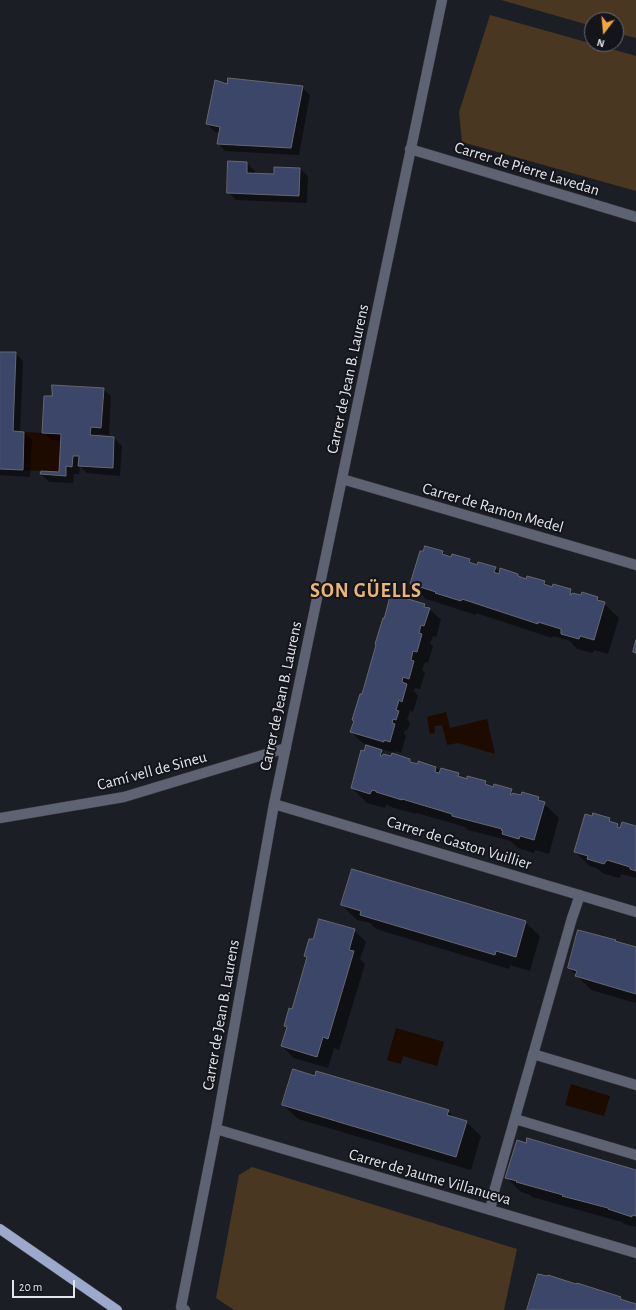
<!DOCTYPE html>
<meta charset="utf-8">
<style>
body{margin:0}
#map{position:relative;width:636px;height:1310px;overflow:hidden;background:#1c1e25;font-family:"Alegreya Sans",sans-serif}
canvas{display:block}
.north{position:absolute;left:584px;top:12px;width:40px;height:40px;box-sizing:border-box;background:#13151b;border:1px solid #67686e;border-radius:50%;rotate:196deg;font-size:11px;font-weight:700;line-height:16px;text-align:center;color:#e4e5ea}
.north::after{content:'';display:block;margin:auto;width:14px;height:18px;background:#f2a541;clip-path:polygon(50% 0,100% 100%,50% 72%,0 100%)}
.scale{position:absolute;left:12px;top:1280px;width:63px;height:18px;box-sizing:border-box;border:2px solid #e4e5ea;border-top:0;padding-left:5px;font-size:12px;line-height:14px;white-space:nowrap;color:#e4e5ea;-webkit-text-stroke:3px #13151b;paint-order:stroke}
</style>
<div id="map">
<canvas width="636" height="1310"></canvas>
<div class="north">N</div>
<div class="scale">20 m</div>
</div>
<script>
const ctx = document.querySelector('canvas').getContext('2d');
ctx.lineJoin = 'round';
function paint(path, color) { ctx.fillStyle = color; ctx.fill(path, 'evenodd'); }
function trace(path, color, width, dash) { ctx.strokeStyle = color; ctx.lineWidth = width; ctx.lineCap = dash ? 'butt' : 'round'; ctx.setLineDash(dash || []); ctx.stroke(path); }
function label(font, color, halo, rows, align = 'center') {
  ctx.font = font + ' "Alegreya Sans",sans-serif'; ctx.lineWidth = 4; ctx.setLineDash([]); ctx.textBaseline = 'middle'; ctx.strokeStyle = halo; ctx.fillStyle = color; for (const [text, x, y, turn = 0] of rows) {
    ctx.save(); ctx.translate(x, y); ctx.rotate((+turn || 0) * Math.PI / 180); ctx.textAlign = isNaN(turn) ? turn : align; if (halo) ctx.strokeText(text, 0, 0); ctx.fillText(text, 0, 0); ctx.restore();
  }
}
const green = new Path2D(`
 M501 0H636V38L616 33V20H592V26Z
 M490 15 636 56V191L462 142 459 112Z
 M252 1167 517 1249 504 1310H234L216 1298 239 1175Z`);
const water = new Path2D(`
 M24 432 61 434 59 472 23 470Z
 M446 712 450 728 487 719 495 754 458 743 447 745 442 725 434 726 435 733 430 734 427 717Z
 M396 1028 444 1042 437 1066 403 1056 401 1064 387 1060Z
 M571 1084 610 1096 604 1116 565 1105Z`);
const shadow = new Path2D(`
 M228 85 302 87 310 95 299 155 225 151 218 143 220 133 215 132 207 124Z
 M229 162 247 163 255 171V174L275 175 300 169 308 176 307 203 236 200 228 192Z
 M0 353H15L23 361 20 433H24L32 440 30 477 0 475Z
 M103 389 111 396 109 435 98 434V437L114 438 122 446 120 476 87 473 80 466 79 474H74L73 483 49 482 41 474 60 473 62 441 51 440 43 432Z
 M426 547 443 552 447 557 469 560 474 565 495 568 500 573 518 575 522 579 527 580 528 577 545 582 550 587 553 588 554 585 571 590 575 595 598 598 619 618 608 654 594 650 593 653 577 649 570 641 553 636 552 638 476 613V615L426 599 412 584Z
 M425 605 441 620 436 637 433 636 430 644 433 646 428 663 425 662 422 670 425 673 420 689 415 688 414 691 418 696 413 712 410 711 407 720 410 723 407 731 405 730 404 734 406 736 401 753 396 751 395 753 363 743 351 732 362 696Z
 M381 751 386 756 410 760 414 764 418 765 419 762 436 767 441 772 458 774 463 779 485 782 490 787 511 790 516 795 538 798 559 818 549 854 535 850 534 853 518 848 511 841 468 830 465 827 417 813 416 814 391 807 386 804 385 808 367 803 352 788 365 752Z
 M609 819 621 829 636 827V878L622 874 619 878 602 873 598 869 590 866 575 852Z
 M342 905 525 922 540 936 530 971 510 965 509 969 376 929 370 923 357 920Z
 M354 930 366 942 360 959 365 964 339 1050 334 1048 328 1068 294 1058 282 1046 288 1028 285 1026 293 1010 308 959 305 956Z
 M615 941 617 943 636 948V1003L591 990 569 968Z
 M283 1105 448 1111 455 1118 466 1122 481 1136 471 1170 298 1119Z
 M636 1171V1227L624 1224 622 1222 532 1197 530 1195 521 1192 506 1177Z`);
const building = new Path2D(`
 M228 78 303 86 291 148 217 144 220 127 206 124 215 80 227 84Z
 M228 161 247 162V173L274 174V167L300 168 299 196 227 193Z
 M0 352H16L13 431 24 432 23 470 0 469Z
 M52 385 104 388 101 428 91 427 90 435 114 437 113 468 78 466 79 456H73L72 467 66 466V476L40 474 41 471 59 472 61 434 42 433 44 396H52Z
 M425 546 443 551 442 554 451 557 452 554 470 559 469 562 477 565 478 562 496 567 494 572 499 574 500 568 518 574V576L526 579 527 576 545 581 544 584 552 587 553 584 571 589 570 595H571L572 593 581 595 582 592 598 597 597 600 605 602 594 640 580 636 579 639 561 634V629L538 622V624L462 599 461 601 435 593 436 592 410 584 420 551H423Z
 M391 594 425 604 424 607 430 608 424 626 421 625 419 633 422 634 417 652 413 651 411 660 414 661 409 679 403 677 402 682 407 684 402 702 399 700 396 710 399 711 396 720 393 719 392 723 395 724 390 742 384 740V742L350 732 354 721 352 720 360 694H362L376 645 375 644 383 618H384Z
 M636 640V653L633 652Z
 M366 745 382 750 380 756H382L383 754 391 756 392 753 410 759V762L418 764V761L436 767 435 772 439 773 441 768 459 773 458 776 467 779V776L486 781 485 784 493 787 494 784 512 789 510 795H512V793L521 795 522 792 539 797 538 800 545 802 534 840 520 836 519 839 502 834 503 831 501 830 502 829 452 816V814L402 799V800L376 792V791L372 790 370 794 351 788 361 750 364 751Z
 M593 813 610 818 609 821 618 824 617 827 620 828 622 822 636 826V871L630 869V867L607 860 604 864 587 859 588 856 574 852 585 814 592 816Z
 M352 869 526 921 516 957 496 951 495 955 360 915 361 911 341 905Z
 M319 919 355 929 349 950 354 951 328 1039 323 1037 317 1057 281 1046 287 1027 284 1026 289 1008 292 1009 307 957 304 956 309 939H313Z
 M578 930 616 940 615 941 636 947V994L575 976 577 971 568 968Z
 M293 1069 315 1076 316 1071 449 1110 447 1115 467 1121 456 1157 282 1105Z
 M527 1138 636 1170V1216L632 1215V1217L608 1209V1208L562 1196 563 1195 516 1182 517 1181 505 1178 517 1140 526 1143Z
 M538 1274 547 1276 548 1275 576 1284 577 1283 621 1297 620 1299 636 1304V1310H527Z`);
const minor = new Path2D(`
 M410 149 636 217
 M342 479 636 565
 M274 804 636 912
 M0 818 124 797 286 748
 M533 1054 636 1085
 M515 1119 636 1155
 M216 1129 636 1253
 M490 1210 495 1188 572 918 580 895
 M185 1310 181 1307 216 1129 274 804 442 0`);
const primary = new Path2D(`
 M0 1229 117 1310`);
const streetNames = [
 ["Carrer de Pierre Lavedan",527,169,17],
 ["Carrer de Jean B. Laurens",348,379,-78],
 ["Carrer de Ramon Medel",493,508,16],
 ["Carrer de Jean B. Laurens",281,696,-78],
 ["Camí vell de Sineu",152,771,-15],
 ["Carrer de Gaston Vuillier",459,843,17],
 ["Carrer de Jean B. Laurens",221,1015,-80],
 ["Carrer de Jaume Villanueva",430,1177,16]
];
const districtNames = [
 ["SON GÜELLS",366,591]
];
paint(green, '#4a3721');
paint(water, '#1e0b00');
paint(shadow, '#0007');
paint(building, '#3b4669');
trace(building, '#656870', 1);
trace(minor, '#383a41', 11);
trace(primary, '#383a41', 11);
trace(minor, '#5e6374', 10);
trace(primary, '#9da9cc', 10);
label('16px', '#e4e5ea', '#13151b', streetNames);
ctx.letterSpacing = '1px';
label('bold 20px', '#ebb578', '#13151b', districtNames);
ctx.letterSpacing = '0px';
</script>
